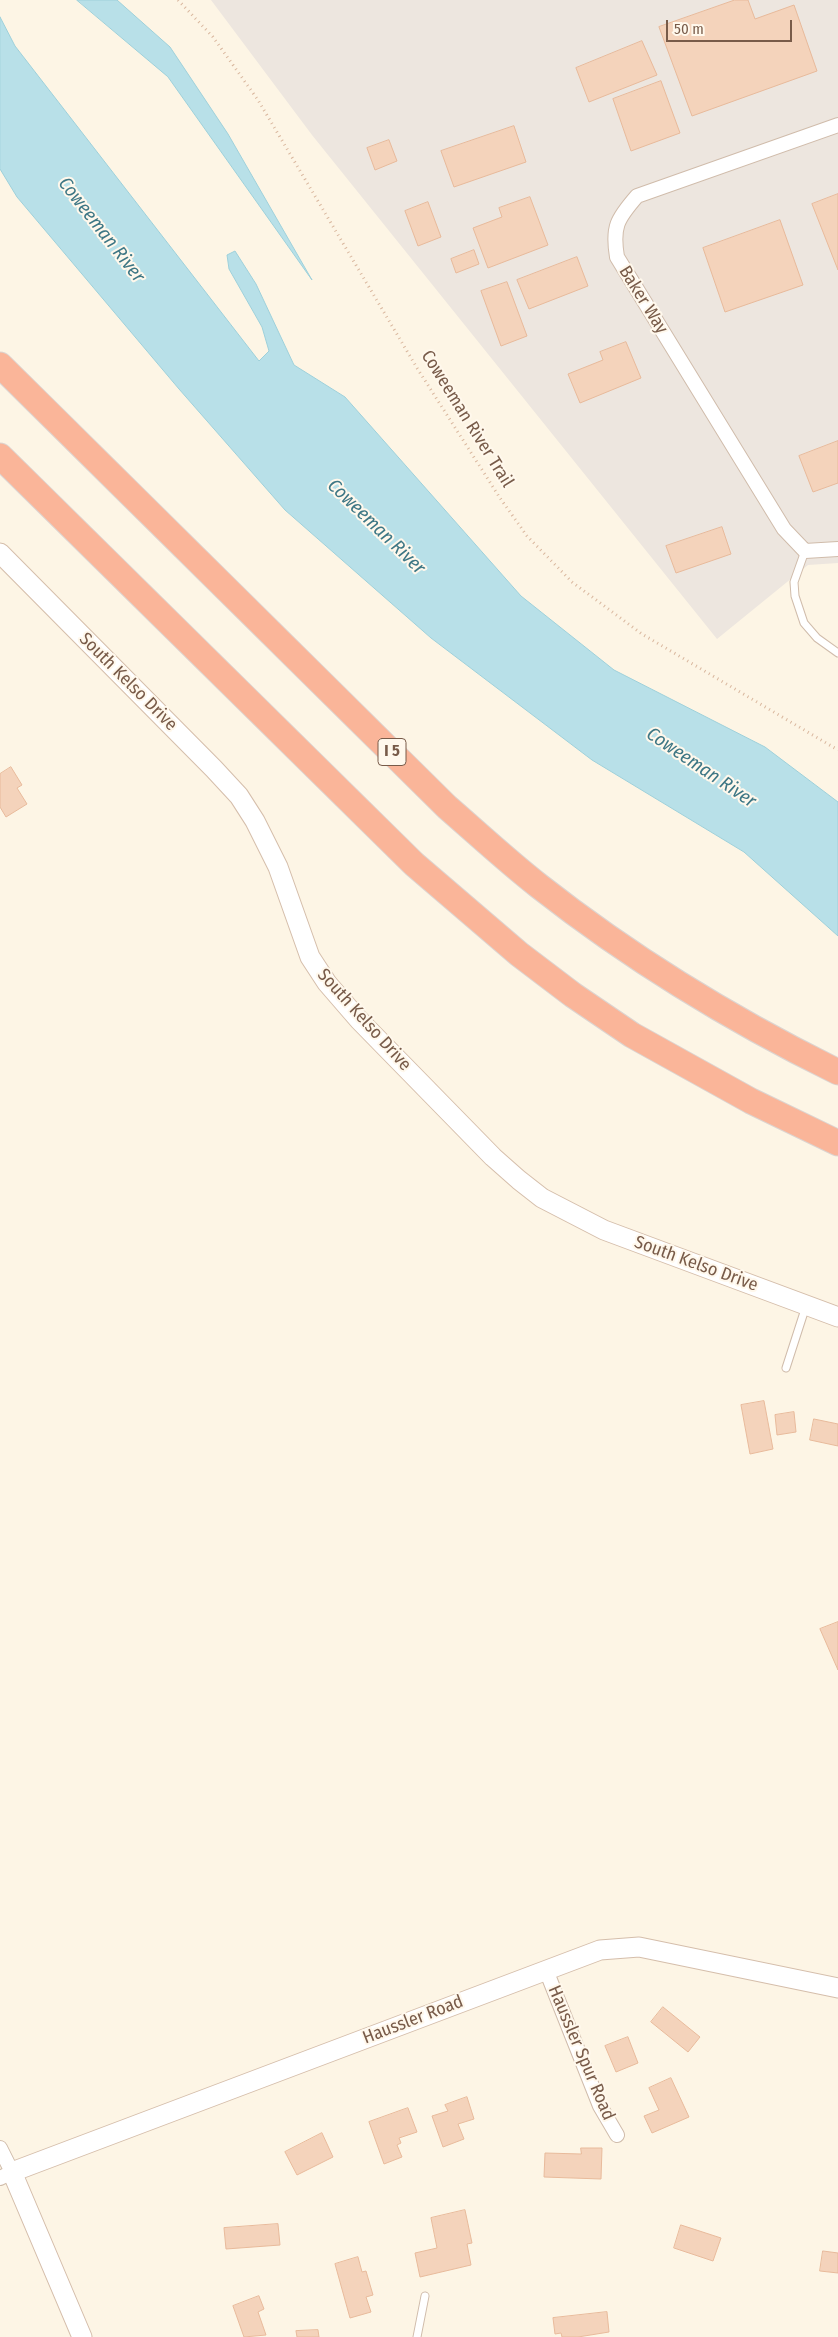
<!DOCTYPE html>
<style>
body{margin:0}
#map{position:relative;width:838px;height:2337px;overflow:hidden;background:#fdf5e5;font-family:"Fira Sans Condensed",sans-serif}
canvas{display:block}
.scale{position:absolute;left:666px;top:20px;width:126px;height:22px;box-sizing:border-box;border:2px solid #785b49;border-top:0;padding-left:6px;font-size:15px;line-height:18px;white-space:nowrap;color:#785b49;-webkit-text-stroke:4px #fff8ec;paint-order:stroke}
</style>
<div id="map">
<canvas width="838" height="2337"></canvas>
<div class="scale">50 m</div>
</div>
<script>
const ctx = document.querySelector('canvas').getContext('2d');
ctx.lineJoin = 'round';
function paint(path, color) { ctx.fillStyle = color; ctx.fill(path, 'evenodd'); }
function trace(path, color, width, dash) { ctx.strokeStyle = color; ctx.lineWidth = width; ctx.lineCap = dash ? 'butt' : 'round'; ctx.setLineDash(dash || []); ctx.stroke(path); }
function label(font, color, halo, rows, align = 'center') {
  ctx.font = font + ' "Fira Sans Condensed",sans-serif'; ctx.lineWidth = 4; ctx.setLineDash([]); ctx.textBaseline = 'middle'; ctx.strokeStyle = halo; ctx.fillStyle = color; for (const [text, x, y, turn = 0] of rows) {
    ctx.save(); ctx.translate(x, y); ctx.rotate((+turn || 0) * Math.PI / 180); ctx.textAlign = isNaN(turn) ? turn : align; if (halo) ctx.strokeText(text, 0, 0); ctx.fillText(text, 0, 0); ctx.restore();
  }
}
const industrial = new Path2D(`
 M211 0H838V563L808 565 717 639 312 135Z`);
const water = new Path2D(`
 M77 0H117L170 47 228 134 312 280 168 77Z
 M0 17 15 46 259 361 269 351 262 327 229 269 227 255 235 251 256 284 294 365 345 397 521 596 614 670 765 747 838 802V936L744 852 592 760 431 638 285 510 179 389 17 197 0 169Z`);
const building = new Path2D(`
 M735 0H748L755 19 794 5 817 71 692 116 659 27Z
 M642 41 657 75 589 102 576 68Z
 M661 81 680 133 631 151 613 99Z
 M514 126 526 162 454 187 441 151Z
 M389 140 397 161 375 170 367 148Z
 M838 194V270L812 204Z
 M530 197 548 245 488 268 473 228 502 217 499 208Z
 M428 202 441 237 418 246 405 211Z
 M780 220 803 285 725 312 703 248Z
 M474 250 479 264 456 273 451 259Z
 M577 257 588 286 529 309 517 280Z
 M507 282 527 336 501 346 481 291Z
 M626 342 641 378 580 403 568 374 603 360 600 352Z
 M838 441V483L813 492 799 456Z
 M722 527 731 554 676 573 666 546Z
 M11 767 22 785 17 788 27 804 6 817 0 807V774Z
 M764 1401 773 1449 750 1454 741 1405Z
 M794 1412 796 1432 777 1435 775 1415Z
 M814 1419 838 1424V1446L810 1440Z
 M838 1622V1670L820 1629Z
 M663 2007 700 2037 688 2052 651 2022Z
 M628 2037 638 2063 616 2072 605 2046Z
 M671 2078 689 2117 652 2133 644 2116 659 2110 649 2088Z
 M467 2097 474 2119 458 2124 464 2139 443 2147 432 2116 448 2111 445 2105Z
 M408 2108 417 2132 399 2138 401 2143 397 2145 402 2157 384 2164 369 2122Z
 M322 2133 333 2157 297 2175 285 2152Z
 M581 2148H602L601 2179 544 2177 545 2153 581 2154Z
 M465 2210 472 2243 467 2244 471 2265 420 2277 415 2253 437 2248 431 2218Z
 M278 2224 280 2245 226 2249 224 2228Z
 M681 2225 721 2238 713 2261 674 2248Z
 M823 2251 838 2253V2273L820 2271Z
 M358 2257 362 2272 366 2271 373 2295 366 2297 371 2312 350 2318 335 2264Z
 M259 2296 264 2309 258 2312 266 2335 244 2337 233 2306Z
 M607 2312 609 2332 578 2337H562L561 2333 555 2334 553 2318Z
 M318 2330 319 2337H297L296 2331Z`);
const path = new Path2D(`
 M178 0 213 37 258 100 417 368 500 498 527 536 572 582 642 634 838 750`);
const lane = new Path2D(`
 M805 551 794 582 795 596 804 623 817 638 838 653
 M786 1368 806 1306
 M417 2337 425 2296`);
const street = new Path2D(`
 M838 125 637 196C617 219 612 227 617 257L784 529 805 551 838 549
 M546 1970 600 2106 617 2135
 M0 2148 12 2172 0 2178`);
const secondary = new Path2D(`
 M0 553 214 769 239 796 255 821 278 867 310 957 327 983 359 1020 493 1157 519 1180 542 1198 604 1230 838 1317
 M82 2337 12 2172 600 1950 639 1947 838 1988`);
const highway = new Path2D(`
 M0 365 447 807C477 833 507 861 539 886 632 959 732 1020 838 1072
 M0 456 414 864 519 954 573 995 632 1035 751 1101 838 1143`);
const shields = [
 [392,752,28]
];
const shieldNames = [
 ["I 5",392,752]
];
const streetNames = [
 ["Baker Way",643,300,58],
 ["Coweeman River Trail",467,419,58],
 ["South Kelso Drive",128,682,45],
 ["South Kelso Drive",364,1020,48],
 ["South Kelso Drive",696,1264,20],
 ["Haussler Road",413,2020,-21],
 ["Haussler Spur Road",581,2053,67]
];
const waterNames = [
 ["Coweeman River",101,230,52],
 ["Coweeman River",376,527,44],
 ["Coweeman River",701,768,34]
];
paint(industrial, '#ede6df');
paint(water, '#b8e0e8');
trace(water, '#9ed0da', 1);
paint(building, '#f4d3bb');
trace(building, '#e8ba9b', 1);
trace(lane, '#d0bcab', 9);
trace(street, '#d0bcab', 16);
trace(secondary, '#d5beab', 21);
trace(highway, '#dcd4d0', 27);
trace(path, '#d9b79e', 3, [1, 4]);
trace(lane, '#fff', 7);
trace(street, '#fff', 14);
trace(secondary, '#fff', 19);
trace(highway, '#fab599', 25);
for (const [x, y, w] of shields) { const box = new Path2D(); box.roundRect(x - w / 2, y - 13.5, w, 27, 4); ctx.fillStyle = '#fff8ec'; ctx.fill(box); trace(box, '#785b49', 1); }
label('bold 16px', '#785b49', null, shieldNames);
label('18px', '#785b49', '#fff8ec', streetNames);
label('italic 19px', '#3e7785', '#fff8ec', waterNames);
</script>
